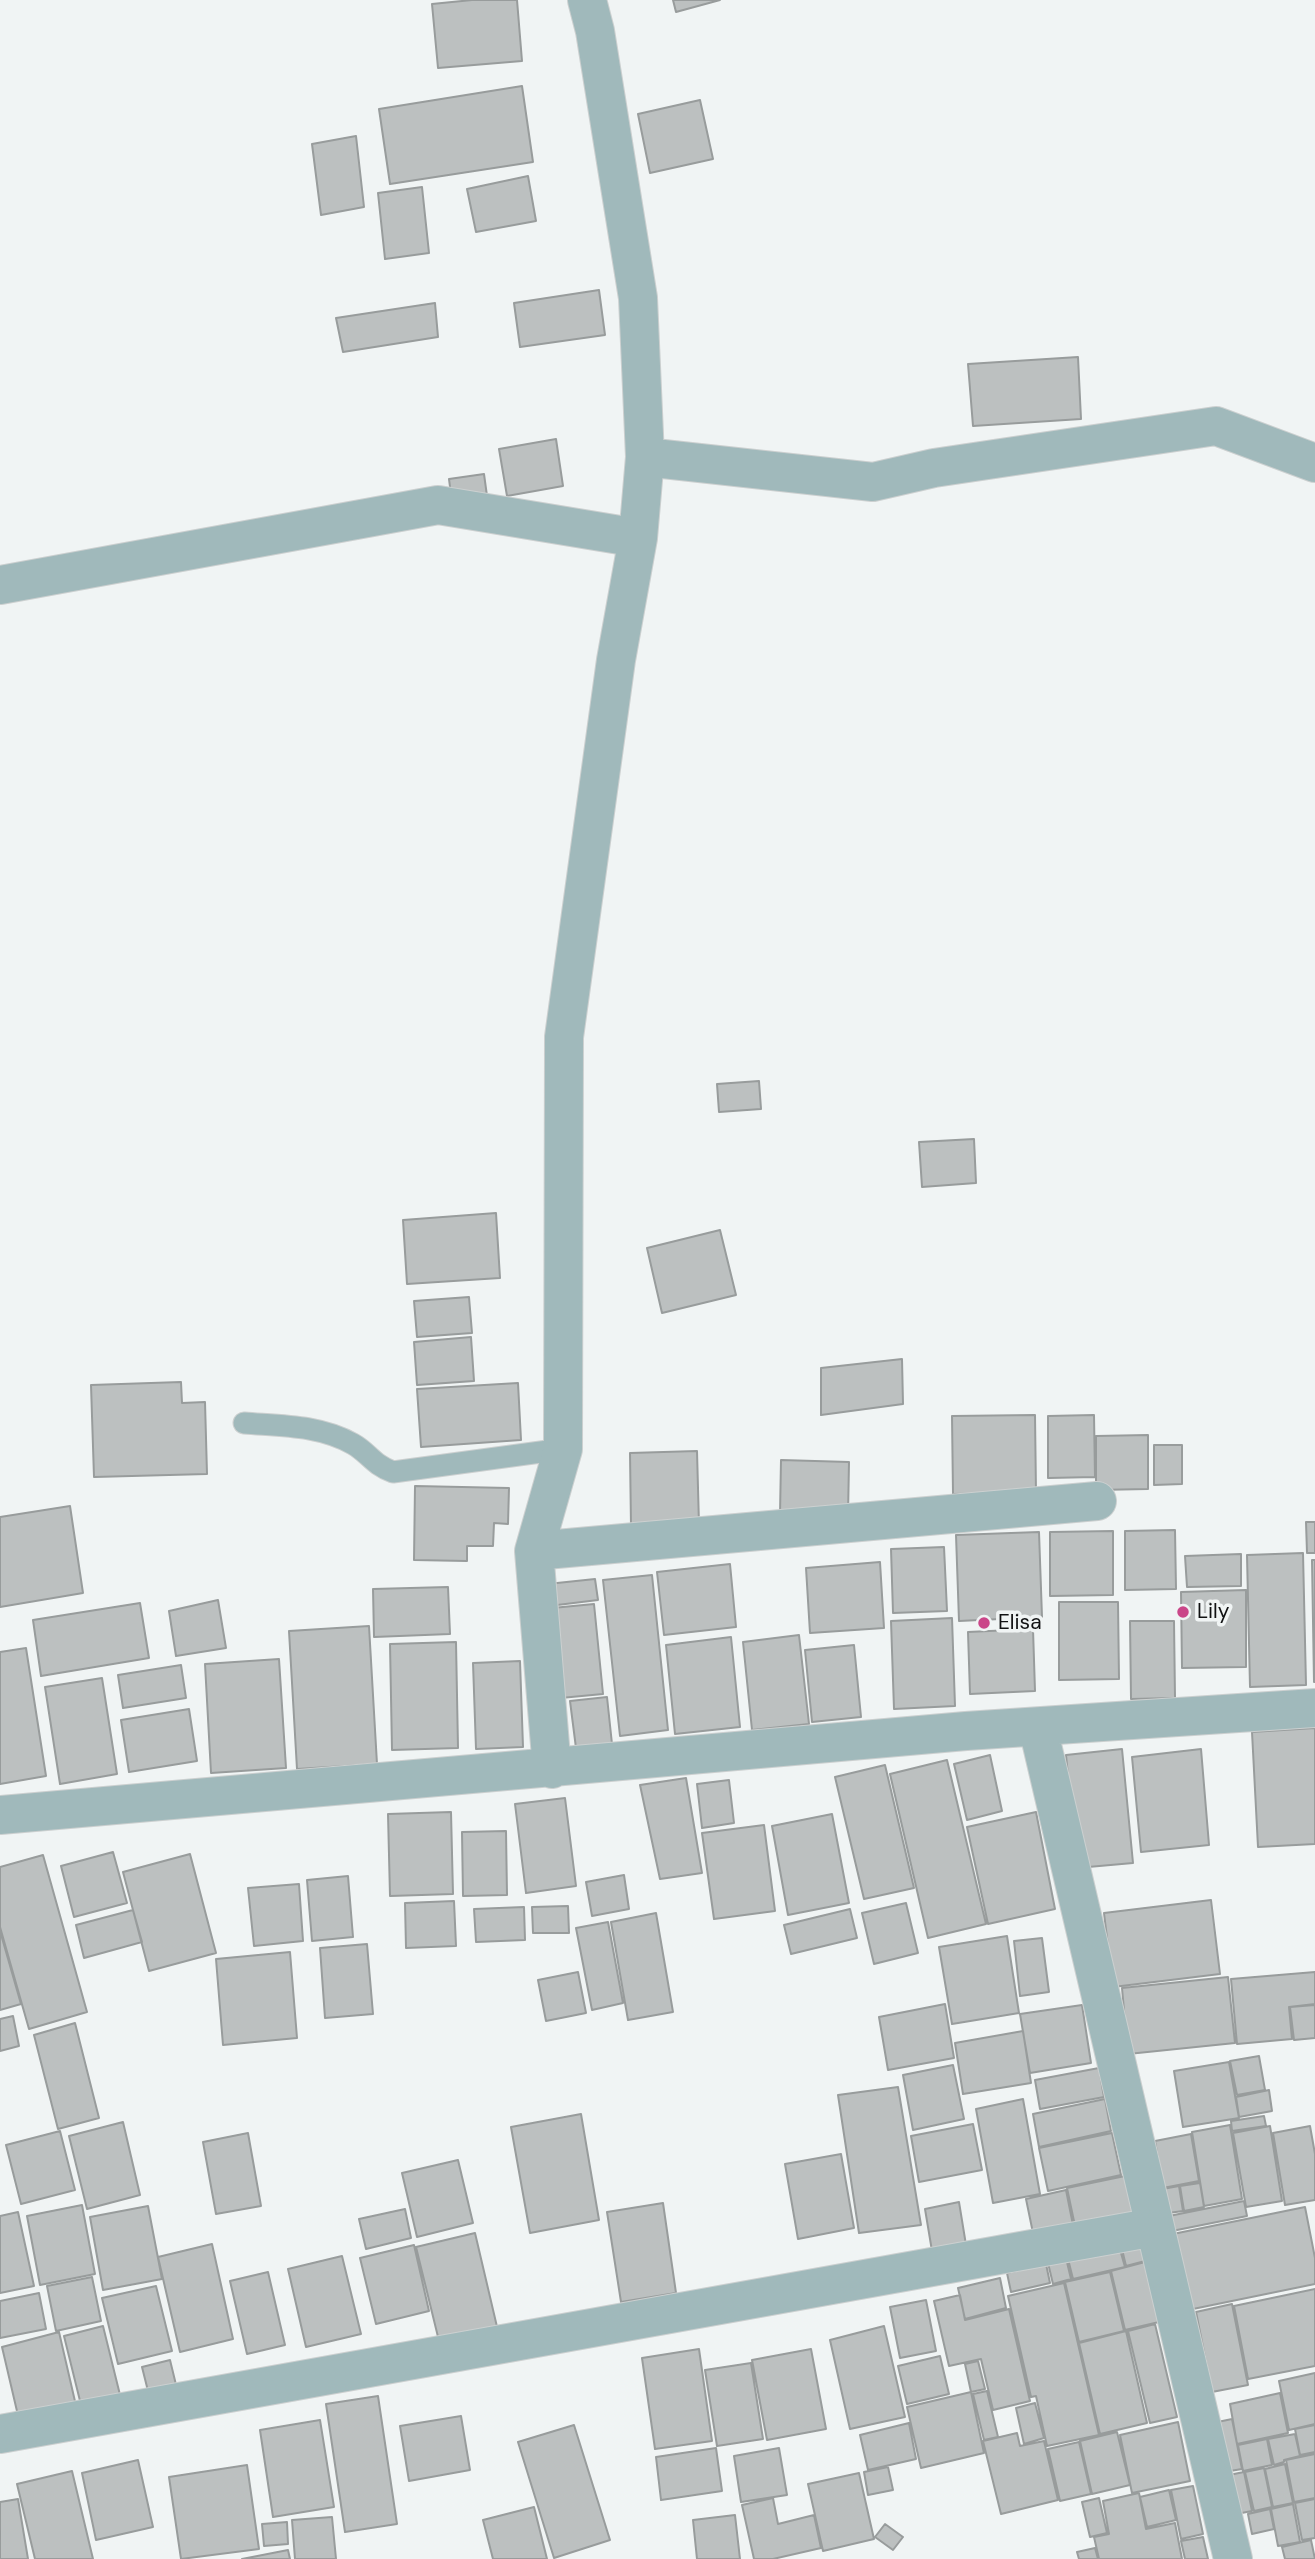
<!DOCTYPE html>
<style>
body{margin:0}
canvas{display:block;background:#f0f4f4}
</style>
<canvas width="1315" height="2559"></canvas>
<script>
const ctx = document.querySelector('canvas').getContext('2d');
ctx.lineJoin = 'round';
function paint(path, color) { ctx.fillStyle = color; ctx.fill(path, 'evenodd'); }
function trace(path, color, width, dash) { ctx.strokeStyle = color; ctx.lineWidth = width; ctx.lineCap = dash ? 'butt' : 'round'; ctx.setLineDash(dash || []); ctx.stroke(path); }
function label(font, color, halo, rows, align = 'center') {
  ctx.font = font + ' "DM Sans",sans-serif'; ctx.lineWidth = 7; ctx.setLineDash([]); ctx.textBaseline = 'middle'; ctx.strokeStyle = halo; ctx.fillStyle = color; for (const [text, x, y, turn = 0] of rows) {
    ctx.save(); ctx.translate(x, y); ctx.rotate((+turn || 0) * Math.PI / 180); ctx.textAlign = isNaN(turn) ? turn : align; if (halo) ctx.strokeText(text, 0, 0); ctx.fillText(text, 0, 0); ctx.restore();
  }
}
const building = new Path2D(`
 M472 0H517L522 61 438 68 432 4Z
 M673 0H720L676 12Z
 M522 86 533 162 390 184 379 109Z
 M700 100 713 159 650 173 638 114Z
 M356 136 364 207 321 215 312 144Z
 M528 176 536 221 476 232 467 189Z
 M422 187 429 253 385 259 378 193Z
 M599 290 605 335 520 347 514 303Z
 M435 303 438 337 343 352 336 318Z
 M1078 357 1081 419 973 426 968 364Z
 M556 439 563 486 507 496 499 449Z
 M484 474 487 496 452 502 449 479Z
 M759 1081 761 1109 719 1112 717 1084Z
 M974 1139 976 1183 922 1187 919 1142Z
 M496 1213 500 1278 407 1284 403 1220Z
 M720 1230 736 1295 662 1313 647 1248Z
 M469 1297 472 1333 417 1337 414 1301Z
 M471 1337 474 1381 417 1385 414 1342Z
 M902 1359 903 1404 821 1415V1368Z
 M181 1382 182 1403 205 1402 207 1474 94 1477 91 1385Z
 M518 1383 521 1440 421 1447 417 1389Z
 M1035 1415 1036 1493 953 1494 952 1416Z
 M1094 1415 1095 1477 1048 1478V1416Z
 M1148 1435V1489L1096 1490V1436Z
 M1154 1445H1182V1484L1154 1485Z
 M697 1451 699 1525 631 1527 630 1453Z
 M781 1460 849 1462 848 1516 780 1514Z
 M415 1486 509 1488 508 1524 494 1523 493 1546H467V1561L414 1560Z
 M70 1506 83 1593 0 1607V1517Z
 M1306 1522H1315V1553H1307Z
 M1175 1530 1176 1589 1125 1590V1531Z
 M1113 1531V1595L1050 1596V1532Z
 M1039 1532 1042 1617 959 1621 956 1535Z
 M944 1547 947 1611 893 1613 891 1549Z
 M1303 1553 1306 1685 1250 1687 1247 1555Z
 M1241 1554V1586L1187 1587 1185 1556Z
 M1312 1560H1315V1682H1314Z
 M880 1562 884 1628 810 1633 806 1568Z
 M730 1564 736 1627 664 1635 657 1572Z
 M652 1575 668 1730 620 1736 603 1580Z
 M595 1579 598 1600 541 1607 538 1585Z
 M448 1587 450 1634 374 1637 373 1589Z
 M1246 1590V1667L1182 1668 1181 1592Z
 M218 1600 226 1648 176 1656 169 1611Z
 M1059 1602H1118L1119 1679 1059 1680Z
 M140 1603 149 1658 41 1676 33 1620Z
 M594 1604 603 1694 550 1699 542 1609Z
 M952 1618 955 1706 894 1709 891 1621Z
 M1130 1621H1174L1175 1698 1131 1699Z
 M369 1626 377 1764 297 1769 289 1631Z
 M1033 1629 1035 1691 970 1694 968 1632Z
 M799 1635 809 1724 752 1730 743 1642Z
 M731 1637 740 1727 675 1734 666 1645Z
 M456 1642 458 1748 392 1750 390 1644Z
 M854 1645 861 1717 812 1722 805 1650Z
 M26 1648 46 1776 0 1784V1652Z
 M279 1659 286 1768 211 1773 205 1664Z
 M520 1661 523 1747 476 1749 473 1663Z
 M181 1665 186 1698 123 1708 118 1675Z
 M102 1678 117 1774 60 1784 45 1687Z
 M607 1697 612 1744 576 1748 570 1701Z
 M189 1709 197 1761 129 1772 121 1720Z
 M1315 1728V1844L1258 1847 1252 1732Z
 M1122 1749 1133 1863 1077 1868 1066 1755Z
 M1201 1749 1209 1845 1141 1852 1132 1757Z
 M990 1755 1002 1811 967 1820 954 1764Z
 M947 1760 986 1924 928 1938 890 1774Z
 M885 1765 914 1888 864 1899 835 1777Z
 M686 1778 702 1873 660 1879 640 1785Z
 M729 1780 734 1823 702 1828 697 1784Z
 M565 1798 576 1886 526 1893 515 1804Z
 M451 1812 453 1894 390 1896 388 1814Z
 M1036 1812 1055 1909 988 1924 967 1827Z
 M832 1814 849 1903 788 1915 772 1826Z
 M764 1825 775 1911 714 1919 702 1833Z
 M506 1831 507 1895 463 1896 462 1832Z
 M113 1852 127 1903 74 1917 61 1866Z
 M190 1854 216 1953 149 1971 123 1872Z
 M43 1855 87 2012 29 2029 0 1927V1867Z
 M624 1875 629 1909 592 1916 586 1882Z
 M348 1876 353 1937 312 1941 307 1880Z
 M299 1884 303 1941 254 1946 248 1888Z
 M1211 1900 1220 1974 1113 1987 1104 1913Z
 M454 1901 456 1946 406 1948 405 1903Z
 M906 1903 918 1953 874 1964 862 1913Z
 M568 1906 569 1933H533L532 1907Z
 M524 1907 525 1940 476 1942 474 1909Z
 M850 1909 857 1938 791 1954 784 1925Z
 M133 1910 142 1942 84 1958 76 1925Z
 M656 1913 673 2012 628 2020 611 1922Z
 M608 1922 623 2003 592 2010 576 1928Z
 M0 1931 21 2004 0 2010Z
 M1007 1936 1019 2013 952 2024 939 1947Z
 M1042 1938 1049 1992 1020 1996 1014 1941Z
 M367 1944 373 2014 325 2018 320 1948Z
 M290 1952 297 2038 223 2045 216 1959Z
 M578 1972 586 2013 546 2021 538 1980Z
 M1315 1972V2004L1289 2007 1292 2039 1237 2044 1231 1979Z
 M1228 1977 1235 2043 1128 2054 1122 1988Z
 M945 2004 954 2058 888 2070 879 2017Z
 M1082 2005 1091 2063 1030 2073 1020 2014Z
 M1315 2005V2038L1294 2040 1290 2007Z
 M13 2016 19 2046 0 2051V2019Z
 M75 2023 99 2118 58 2129 34 2035Z
 M1023 2031 1031 2083 963 2094 955 2043Z
 M1259 2056 1265 2090 1237 2095 1230 2061Z
 M1229 2062 1239 2118 1183 2127 1174 2071Z
 M953 2065 964 2119 913 2130 903 2075Z
 M1099 2068 1104 2097 1040 2109 1035 2080Z
 M898 2087 921 2225 859 2233 838 2095Z
 M1269 2090 1272 2111 1239 2117 1236 2097Z
 M1023 2099 1040 2194 993 2203 976 2109Z
 M1105 2099 1111 2131 1039 2147 1033 2114Z
 M581 2114 599 2220 530 2233 511 2127Z
 M1264 2116 1266 2126 1232 2131 1231 2121Z
 M123 2122 140 2195 87 2209 69 2136Z
 M973 2124 982 2170 919 2182 911 2136Z
 M1230 2125 1242 2199 1204 2206 1192 2132Z
 M1270 2126 1282 2201 1246 2207 1233 2133Z
 M1310 2126 1315 2154V2200L1285 2205 1273 2133Z
 M60 2131 75 2190 21 2204 6 2145Z
 M248 2133 261 2206 216 2214 203 2142Z
 M1112 2133 1121 2175 1048 2191 1039 2148Z
 M1191 2134 1199 2181 1163 2188 1155 2141Z
 M841 2154 854 2228 798 2239 785 2164Z
 M458 2160 473 2223 417 2237 402 2173Z
 M1125 2176 1133 2214 1075 2226 1067 2188Z
 M1200 2183 1204 2207 1184 2211 1180 2186Z
 M1179 2186 1183 2211 1161 2214 1157 2190Z
 M1066 2190 1073 2225 1033 2233 1026 2199Z
 M1244 2201 1247 2216 1167 2232 1164 2217Z
 M959 2202 966 2245 932 2251 925 2209Z
 M663 2203 676 2293 621 2302 607 2212Z
 M82 2205 95 2274 40 2285 27 2216Z
 M148 2206 162 2279 103 2290 90 2217Z
 M1305 2207 1315 2258V2284L1188 2310 1173 2234Z
 M405 2209 411 2238 366 2249 359 2219Z
 M18 2212 34 2286 0 2293V2216Z
 M475 2233 498 2331 440 2345 416 2247Z
 M1143 2240 1149 2260 1126 2266 1121 2245Z
 M212 2244 233 2339 180 2352 158 2257Z
 M414 2245 429 2311 376 2324 360 2258Z
 M1119 2246 1125 2267 1073 2279 1068 2259Z
 M342 2256 361 2334 306 2347 288 2269Z
 M1066 2258 1071 2279 1053 2284 1048 2263Z
 M1145 2262 1159 2322 1125 2330 1111 2271Z
 M1046 2264 1050 2283 1011 2292 1007 2273Z
 M268 2272 285 2345 247 2354 230 2281Z
 M1110 2272 1124 2331 1079 2342 1065 2282Z
 M92 2277 101 2321 56 2331 47 2286Z
 M1000 2278 1006 2308 965 2319 958 2288Z
 M1064 2283 1099 2435 1047 2446 1036 2396 1031 2397 1008 2296Z
 M156 2286 172 2351 118 2364 102 2298Z
 M1315 2289V2366L1248 2379 1234 2306Z
 M39 2293 46 2329 0 2338V2301Z
 M960 2295 965 2320 1009 2309 1030 2401 993 2410 981 2359 949 2366 934 2301Z
 M926 2300 936 2351 900 2358 890 2307Z
 M1232 2304 1248 2385 1212 2392 1196 2312Z
 M1155 2324 1177 2417 1150 2423 1128 2331Z
 M103 2326 122 2403 83 2413 64 2336Z
 M884 2326 905 2417 850 2429 830 2340Z
 M1126 2331 1147 2423 1100 2434 1079 2343Z
 M59 2332 77 2410 20 2424 2 2347Z
 M699 2349 712 2441 655 2449 642 2358Z
 M811 2349 826 2429 767 2440 752 2360Z
 M940 2356 949 2394 907 2404 898 2366Z
 M170 2360 178 2393 150 2399 142 2367Z
 M978 2361 985 2389 971 2392 965 2364Z
 M751 2363 763 2439 717 2446 705 2370Z
 M1315 2373V2424L1289 2430 1279 2381Z
 M987 2391 998 2437 984 2440 973 2394Z
 M971 2392 984 2453 921 2468 907 2407Z
 M1280 2393 1288 2433 1237 2444 1230 2404Z
 M378 2396 397 2524 345 2532 326 2404Z
 M1035 2403 1044 2438 1024 2444 1016 2408Z
 M461 2416 470 2470 409 2481 400 2426Z
 M1232 2419 1242 2469 1218 2473 1208 2424Z
 M320 2420 334 2507 273 2517 260 2430Z
 M1178 2422 1190 2481 1132 2493 1120 2435Z
 M909 2423 916 2459 868 2470 860 2435Z
 M574 2425 610 2540 554 2558 518 2442Z
 M1315 2425V2452L1300 2455 1295 2429Z
 M1117 2432 1130 2485 1092 2494 1080 2441Z
 M1017 2433 1020 2446 1044 2441 1058 2500 1001 2514 983 2441Z
 M1295 2434 1300 2456 1284 2460V2462L1274 2465 1268 2439Z
 M1267 2439 1272 2465 1243 2471 1238 2445Z
 M1079 2442 1091 2494 1060 2501 1048 2449Z
 M716 2448 722 2491 661 2500 656 2457Z
 M779 2448 787 2495 741 2502 734 2456Z
 M1315 2454V2498L1294 2502 1286 2460Z
 M138 2460 153 2527 96 2540 82 2473Z
 M1285 2464 1293 2503 1273 2507 1265 2469Z
 M247 2465 259 2549 181 2559 169 2477Z
 M888 2467 893 2490 868 2495 864 2472Z
 M1264 2468 1272 2507 1254 2511 1245 2472Z
 M72 2471 93 2559H35L17 2484Z
 M1244 2472 1252 2511 1231 2515 1224 2476Z
 M859 2473 874 2539 823 2551 808 2484Z
 M1193 2486 1203 2534 1181 2539 1171 2490Z
 M1169 2490 1176 2520 1147 2527 1140 2497Z
 M1139 2493 1146 2529 1175 2523 1182 2559H1099L1094 2537 1109 2534 1103 2501Z
 M773 2498 778 2524 814 2515 821 2548 773 2559H754L742 2505Z
 M1099 2498 1107 2533 1090 2537 1082 2502Z
 M18 2499 28 2559H0V2502Z
 M1315 2499V2538L1302 2540 1295 2503Z
 M1293 2504 1300 2542 1278 2546 1271 2509Z
 M534 2507 547 2559H493L483 2520Z
 M1270 2509 1274 2529 1252 2534 1248 2514Z
 M735 2515 740 2559H697L693 2520Z
 M332 2517 336 2559H295L292 2520Z
 M287 2522 288 2544 264 2546 262 2524Z
 M885 2524 903 2537 893 2550 875 2537Z
 M1203 2537 1208 2559H1185L1181 2541Z
 M1311 2540 1315 2559H1285L1282 2547Z
 M1095 2548 1098 2559H1079L1077 2552Z
 M288 2550 290 2559H242Z`);
const lane = new Path2D(`
 M244 1423C281 1426 319 1425 353 1444 369 1453 372 1464 393 1472L563 1449`);
const street = new Path2D(`
 M645 457 873 482 934 468 1216 426 1315 463
 M0 585 438 505 638 538
 M534 1551 1097 1501
 M1038 1728 1233 2559
 M552 1769 534 1551 563 1449 564 1037 616 660 638 538 645 457 638 298 595 31 587 0
 M0 1815 966 1731 1315 1708
 M0 2434 1155 2227`);
const markers = [
 [1183,1612,7,"#ca4689"],
 [984,1623,7,"#ca4689"]
];
const poiNames = [
 ["Lily",1197,1612],
 ["Elisa",998,1623]
];
paint(building, '#bcc0c0');
trace(building, '#989c9c', 2);
trace(lane, '#ccd0d0', 23);
trace(street, '#ccd0d0', 40);
trace(lane, '#a0b9bb', 21);
trace(street, '#a0b9bb', 38);
for (const [x, y, r, color] of markers) { const dot = new Path2D(); dot.arc(x, y, r, 0, 2 * Math.PI); ctx.fillStyle = color; ctx.fill(dot); trace(dot, '#f0f4f4', 2.5); }
label('21px', '#101112', '#f0f4f4', poiNames, 'left');
</script>
